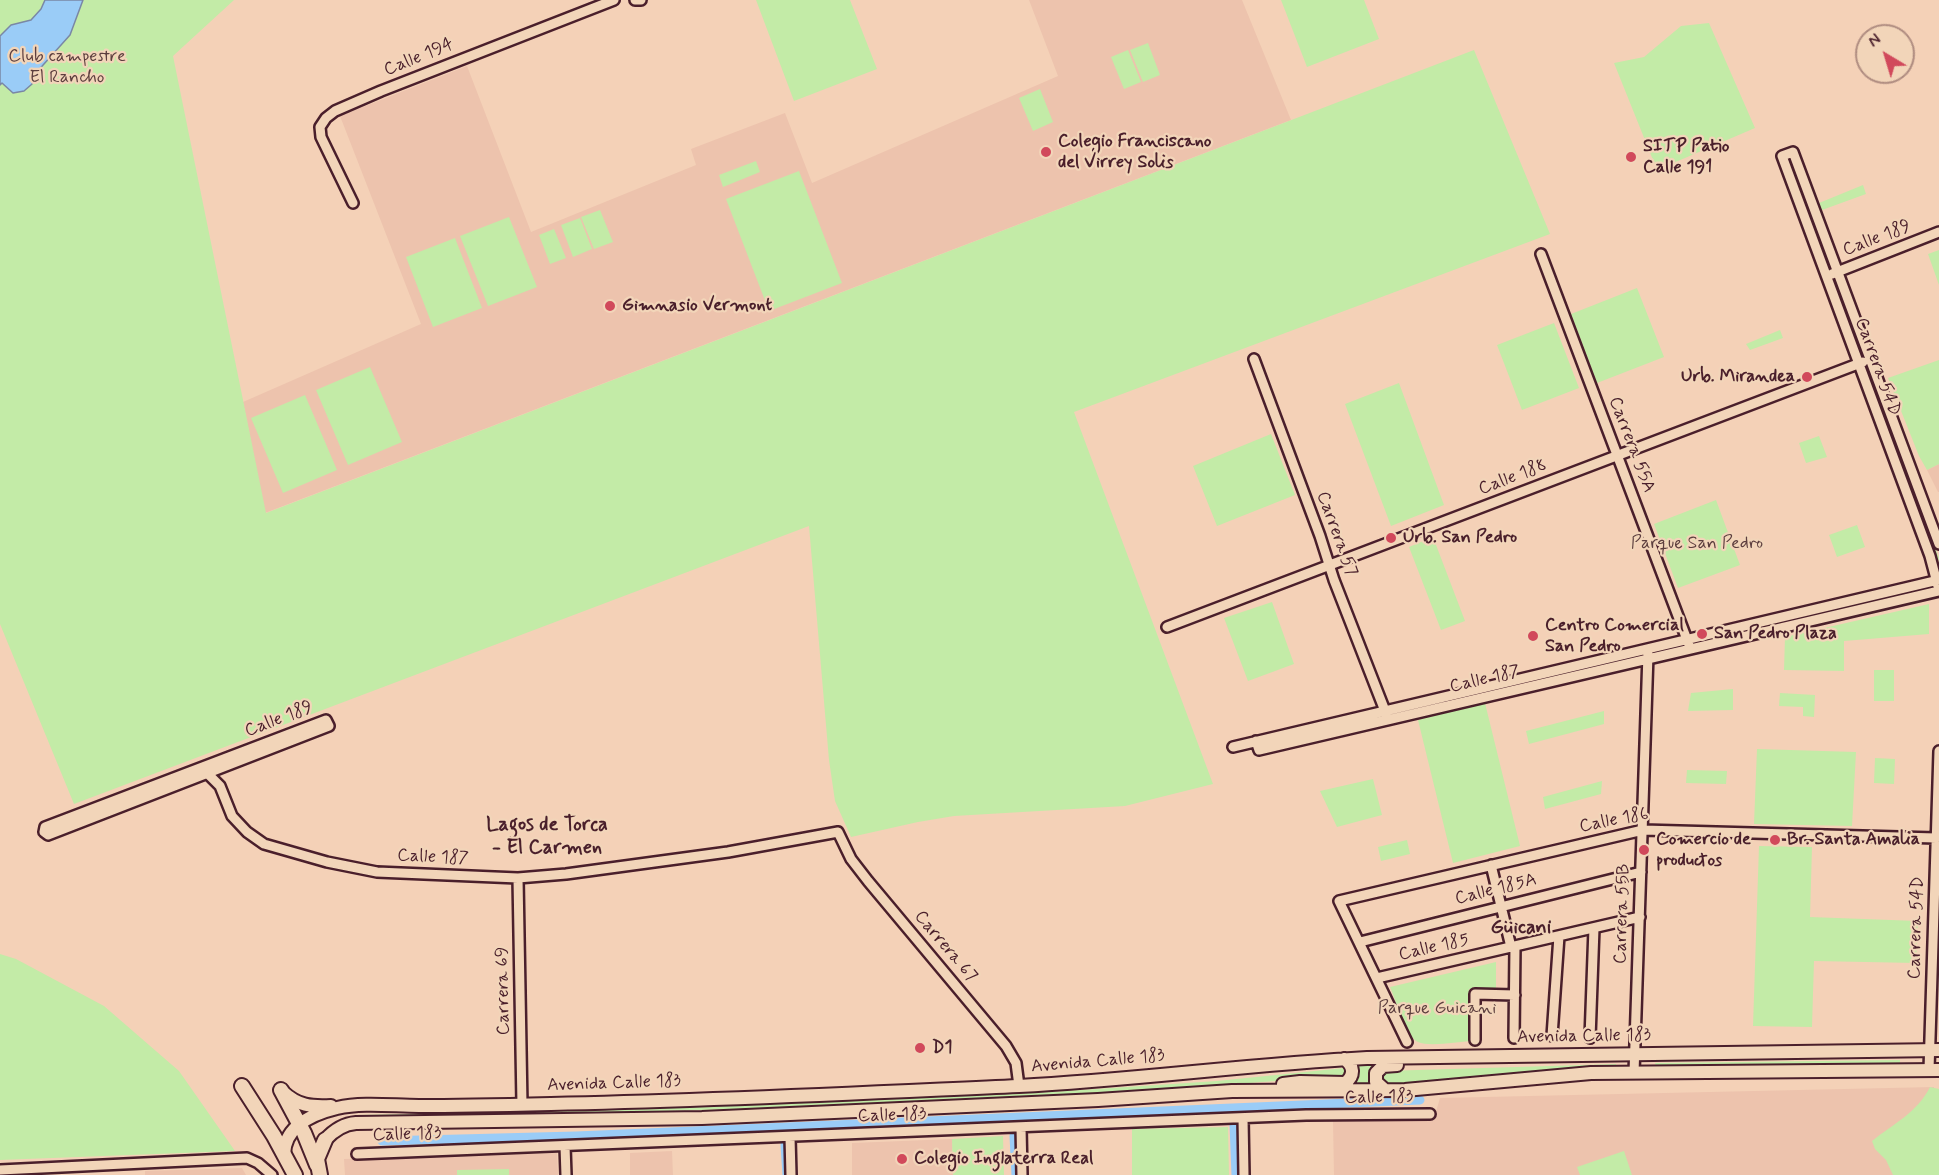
<!DOCTYPE html>
<meta charset="utf-8">
<style>
body{margin:0}
#map{position:relative;width:1939px;height:1175px;overflow:hidden;background:#f4d1b7;font-family:Mynerve,sans-serif}
canvas{display:block}
.north{position:absolute;left:1855px;top:24px;width:60px;height:60px;box-sizing:border-box;background:#f2d5b9;border:2px solid #af8c80;border-radius:50%;rotate:322deg;font-size:16px;font-weight:700;line-height:24px;text-align:center;color:#4a1f2b}
.north::after{content:'';display:block;margin:auto;width:21px;height:27px;background:#d1495b;clip-path:polygon(50% 0,100% 100%,50% 72%,0 100%)}
</style>
<div id="map">
<canvas width="1939" height="1175"></canvas>
<div class="north">N</div>
</div>
<script>
const ctx = document.querySelector('canvas').getContext('2d');
ctx.lineJoin = 'round';
function paint(path, color) { ctx.fillStyle = color; ctx.fill(path, 'evenodd'); }
function trace(path, color, width, dash) { ctx.strokeStyle = color; ctx.lineWidth = width; ctx.lineCap = dash ? 'butt' : 'round'; ctx.setLineDash(dash || []); ctx.stroke(path); }
function label(font, color, halo, rows, align = 'center') {
  ctx.font = font + ' Mynerve,sans-serif'; ctx.lineWidth = 4.5; ctx.setLineDash([]); ctx.textBaseline = 'middle'; ctx.strokeStyle = halo; ctx.fillStyle = color; for (const [text, x, y, turn = 0] of rows) {
    ctx.save(); ctx.translate(x, y); ctx.rotate((+turn || 0) * Math.PI / 180); ctx.textAlign = isNaN(turn) ? turn : align; if (halo) ctx.strokeText(text, 0, 0); ctx.fillText(text, 0, 0); ctx.restore();
  }
}
const built = new Path2D(`
 M1029 0H1242L1291 120 265 513 243 402 421 324 340 116 467 66 531 232 696 165 691 149 785 113 812 183 1058 76Z
 M1939 464V492H1938L1927 470Z
 M1934 1087V1175H1334L1333 1121 1435 1115 1440 1098Z
 M952 1139 953 1175H852V1143Z
 M672 1151 673 1175H630V1153Z
 M557 1153 558 1175H345L344 1159Z
 M242 1168 246 1175H145V1171Z`);
const green = new Path2D(`
 M0 0H234L173 56 266 513 1474 50 1550 234 1074 412 1213 784 1125 806 954 816 918 822 851 837 835 801 829 760 809 526 74 804 0 624Z
 M756 0H850L877 69 794 101Z
 M1281 0H1364L1379 39 1307 67Z
 M1709 23 1755 128 1657 170 1614 63 1644 57 1681 26Z
 M1148 43 1160 75 1143 82 1130 50Z
 M1128 50 1141 82 1124 89 1111 57Z
 M1040 89 1053 122 1033 131 1019 98Z
 M756 161 760 172 723 187 719 175Z
 M799 171 842 283 769 311 726 199Z
 M1863 185 1866 194 1822 210 1819 203Z
 M600 210 613 242 594 249 581 217Z
 M509 217 537 287 488 306 460 236Z
 M1813 217 1830 265 1827 266 1810 219Z
 M580 218 592 249 573 257 561 225Z
 M554 229 566 258 550 264 539 235Z
 M455 238 482 308 433 327 406 257Z
 M1939 250V285L1928 254Z
 M1837 282 1860 347 1858 348 1834 283Z
 M1637 288 1664 357 1597 383 1571 314Z
 M1554 323 1579 388 1522 410 1497 345Z
 M1780 330 1783 338 1750 350 1746 344Z
 M1939 360V464L1927 470 1919 456 1888 378Z
 M1868 366 1939 558 1938 563 1865 368Z
 M370 367 402 442 348 465 316 390Z
 M1399 383 1444 505 1391 526 1345 404Z
 M305 395 337 470 283 493 251 418Z
 M1271 434 1295 495 1217 526 1193 466Z
 M1819 436 1827 457 1806 463 1799 443Z
 M1716 500 1740 565 1678 588 1654 524Z
 M1857 525 1865 547 1837 557 1829 535Z
 M1433 537 1465 621 1441 630 1409 547Z
 M1272 602 1294 664 1248 681 1224 618Z
 M1929 604V634L1844 641V671L1784 670 1785 637Z
 M1639 655 1638 657 1395 713Z
 M1874 670H1894V701H1874Z
 M1733 689V710L1688 711 1691 693Z
 M1780 693 1815 695 1814 717 1803 716V707L1779 706Z
 M1485 703 1520 846 1453 863 1418 720Z
 M1604 711V724L1529 744 1526 731Z
 M1757 749 1856 752 1852 826 1754 824Z
 M1875 758 1895 759 1894 784 1874 783Z
 M1687 770 1727 771 1726 784 1686 783Z
 M1373 779 1382 815 1337 827 1320 791Z
 M1602 781 1601 794 1545 809 1543 797Z
 M1407 840 1410 854 1381 861 1378 847Z
 M1759 846 1812 847 1810 917 1918 921 1916 963 1814 961 1812 1027 1753 1026Z
 M0 954 16 959 104 1006 179 1071 235 1151 0 1160Z
 M1496 962V990L1469 989 1471 1041C1458 1042 1429 1047 1418 1042 1406 1037 1396 1000 1390 987Z
 M1900 1060V1063L1656 1066 1655 1063Z
 M1354 1063 1376 1064 1373 1069 1375 1085 1353 1084Z
 M1616 1064V1067L1519 1073 1390 1085 1384 1082 1381 1077 1384 1071Z
 M1344 1068 1346 1070V1077C1268 1080 1191 1089 1113 1093 861 1106 609 1114 357 1118L356 1115 611 1110 1051 1092 1217 1081Z
 M1930 1087 1939 1089V1175H1893L1886 1160 1875 1149 1872 1141C1893 1124 1917 1113 1930 1087Z
 M1228 1127 1229 1175H1132V1129Z
 M1003 1136 1004 1175H953L952 1139Z
 M1624 1151 1632 1175H1580L1577 1167Z
 M509 1169V1175H457V1170Z`);
const water = new Path2D(`
 M45 0H83L70 35 35 74 32 84 24 91 13 93 2 83 0 85V36L11 25 31 20 41 9Z`);
const canal = new Path2D(`
 M1234 1124 1236 1175
 M1014 1136 1016 1175
 M382 1141 576 1136 1420 1100
 M785 1145 787 1175`);
const minor = new Path2D(`
 M635 0H641
 M353 203 321 137 320 127 326 118 335 111 381 91 614 0
 M1541 254 1689 645
 M1832 274 1939 232
 M1254 359 1320 536 1334 580 1387 716
 M1939 544 1793 152 1782 156 1930 556 1939 590
 M1167 627 1863 362
 M326 720 329 726 48 835 44 832 45 827Z
 M1256 741 1259 750 1939 591
 M1233 747 1939 580
 M207 773 220 786 232 816 247 832 264 844 327 862 377 872 518 878 566 874 728 852 838 832 851 859 868 881 1006 1046 1016 1063 1019 1086
 M1491 865 1511 947
 M518 878 522 1105
 M1360 942 1641 872
 M1377 978 1640 917
 M1552 1036 1559 936
 M1514 1038 1515 946
 M1590 1038 1594 928
 M1475 1040V994L1515 995
 M1407 1042 1339 901 1643 830 1936 838
 M1929 1070 1939 751
 M1634 1073 1648 654
 M1243 1118 1244 1175
 M1021 1127 1022 1175
 M790 1137 791 1175
 M565 1146 566 1175
 M357 1154 1306 1115 1430 1114
 M0 1170 247 1158 258 1163 272 1175`);
const major = new Path2D(`
 M1283 1084 1300 1082 1345 1083C1355 1076 1354 1065 1344 1059
 M1385 1090 1376 1082V1073L1383 1066 1397 1065
 M283 1092C298 1106 311 1107 331 1106
 M325 1140C334 1130 343 1124 356 1123L702 1118 1098 1100 1232 1091 1405 1090 1591 1073 1939 1070
 M284 1154C285 1126 312 1114 337 1108 363 1102 393 1106 419 1106 463 1106 507 1105 551 1104 707 1101 863 1093 1019 1086 1135 1080 1251 1064 1367 1058L1939 1050`);
const highway = new Path2D(`
 M242 1086 274 1136 295 1175
 M281 1090 304 1133 317 1165
 M320 1175 317 1159 325 1140`);
const markers = [
 [1046,152,6,"#d1495b"],
 [1631,157,6,"#d1495b"],
 [610,306,6,"#d1495b"],
 [1807,377,6,"#d1495b"],
 [1391,538,6,"#d1495b"],
 [1702,634,6,"#d1495b"],
 [1533,636,6,"#d1495b"],
 [1775,840,6,"#d1495b"],
 [1644,850,6,"#d1495b"],
 [920,1048,6,"#d1495b"],
 [902,1159,6,"#d1495b"]
];
const parkNames = [
 ["Club campestre",67,57],
 ["El Rancho",67,78],
 ["Parque San Pedro",1697,544],
 ["Parque Guicani",1437,1009]
];
const streetNames = [
 ["Calle 194",419,58,-22],
 ["Calle 189",1877,239,-21],
 ["Carrera 54D",1877,367,70],
 ["Carrera 55A",1631,445,69],
 ["Calle 188",1513,478,-21],
 ["Carrera 57",1336,534,70],
 ["Calle 187",1485,680,-13],
 ["Calle 189",279,720,-21],
 ["Calle 186",1614,821,-11],
 ["Calle 187",433,858,3],
 ["Calle 185A",1496,890,-14],
 ["Carrera 55B",1623,914,-88],
 ["Carrera 54D",1917,928,-88],
 ["Carrera 67",945,947,50],
 ["Calle 185",1434,948,-13],
 ["Carrera 69",504,991,-91],
 ["Avenida Calle 183",1584,1037,-1],
 ["Avenida Calle 183",1098,1062,-5],
 ["Avenida Calle 183",614,1084,-2],
 ["Calle 183",1379,1098,-1],
 ["Calle 183",892,1116,-2],
 ["Calle 183",407,1135,-2]
];
const poiNames = [
 ["Colegio Franciscano",1058,142],
 ["del Virrey Solis",1058,163],
 ["SITP Patio",1643,147],
 ["Calle 191",1643,168],
 ["Gimnasio Vermont",622,306],
 ["Urb. Mirandea",1795,377,"right"],
 ["Urb. San Pedro",1403,538],
 ["Centro Comercial",1545,626],
 ["San Pedro",1545,647],
 ["San Pedro Plaza",1714,634],
 ["Comercio de",1656,840],
 ["productos",1656,861],
 ["Br. Santa Amalia",1787,840],
 ["D1",932,1048],
 ["Colegio Inglaterra Real",914,1159]
];
const neighbourhoodNames = [
 ["Lagos de Torca",547,826],
 ["- El Carmen",547,849],
 ["Güicani",1521,929]
];
paint(built, '#edc3ad');
paint(green, '#c3eba7');
paint(water, '#9accf7');
trace(water, '#7a87a5', 1.5);
trace(canal, '#9accf7', 9);
trace(minor, '#4a1f2b', 14);
trace(major, '#4a1f2b', 16);
trace(highway, '#4a1f2b', 18);
trace(minor, '#f2d5b9', 9);
trace(major, '#f2d5b9', 12);
trace(highway, '#f2d5b9', 14);
for (const [x, y, r, color] of markers) { const dot = new Path2D(); dot.arc(x, y, r, 0, 2 * Math.PI); ctx.fillStyle = color; ctx.fill(dot); trace(dot, '#f2d5b9', 2); }
label('18px', '#5c3e3e', '#f2d5b9', parkNames);
label('18px', '#4a1f2b', '#f2d5b9', streetNames);
label('bold 18px', '#4a1f2b', '#f2d5b9', poiNames, 'left');
label('bold 20px', '#4a1f2b', '#f2d5b9', neighbourhoodNames);
</script>
